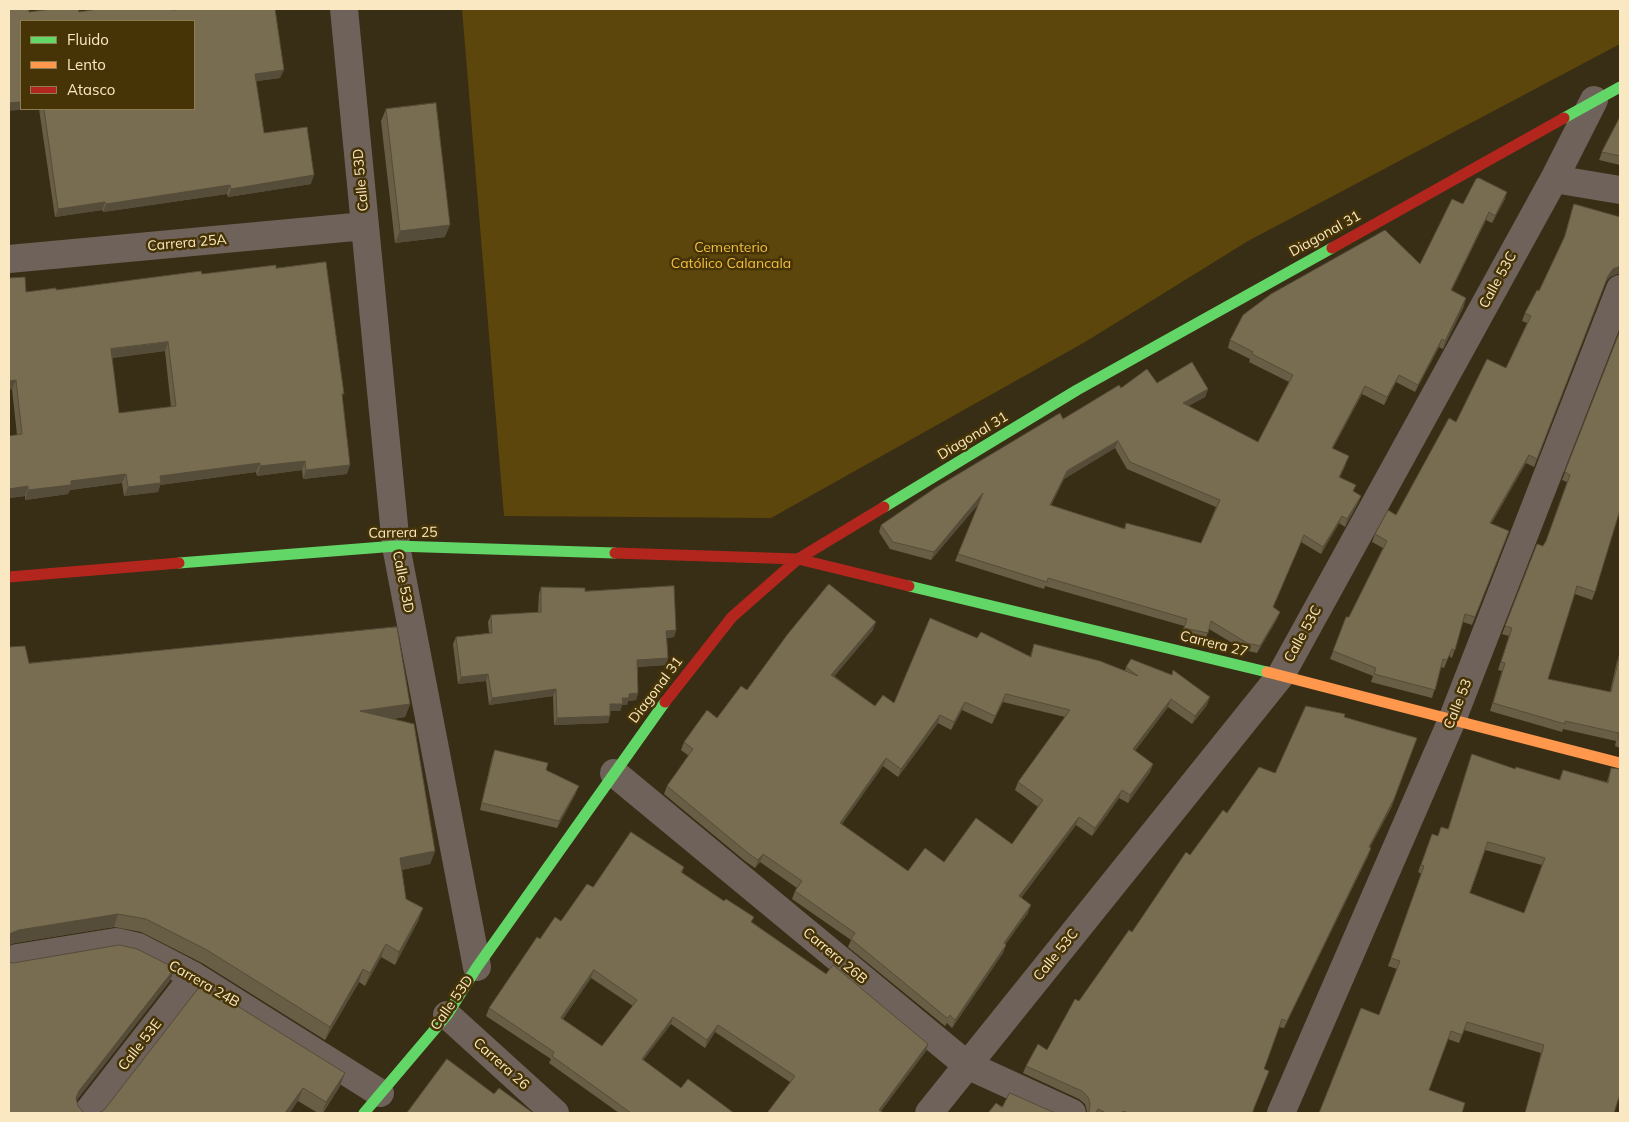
<!DOCTYPE html>
<meta charset="utf-8">
<style>
body{margin:0}
#map{position:relative;width:1629px;height:1122px;overflow:hidden;background:#382e15;font-family:Mulish,sans-serif}
canvas{display:block}
.frame{position:absolute;inset:0;border:10px solid #fae8c2;pointer-events:none}
.legend{position:absolute;left:20px;top:20px;width:175px;height:90px;box-sizing:border-box;background:#463407;border:1px solid #8e7c52;margin:0;padding:6px 9px;list-style:none;font-size:15px;color:#fae8c2}
.legend li{display:flex;align-items:center;gap:10px;height:25px}
.legend b{width:25px;border:1px solid #8e7c52}
</style>
<div id="map">
<canvas width="1629" height="1122"></canvas>
<div class="frame"></div>
<ul class="legend">
<li><b style="height:6px;background:#63d668"></b>Fluido</li>
<li><b style="height:6px;background:#ff974d"></b>Lento</li>
<li><b style="height:6px;background:#b3261e"></b>Atasco</li>
</ul>
</div>
<script>
const ctx = document.querySelector('canvas').getContext('2d');
ctx.lineJoin = 'round';
function paint(path, color) { ctx.fillStyle = color; ctx.fill(path, 'evenodd'); }
function trace(path, color, width, dash) { ctx.strokeStyle = color; ctx.lineWidth = width; ctx.lineCap = dash ? 'butt' : 'round'; ctx.setLineDash(dash || []); ctx.stroke(path); }
function label(font, color, halo, rows, align = 'center') {
  ctx.font = font + ' Mulish,sans-serif'; ctx.lineWidth = 5; ctx.setLineDash([]); ctx.textBaseline = 'middle'; ctx.strokeStyle = halo; ctx.fillStyle = color; for (const [text, x, y, turn = 0] of rows) {
    ctx.save(); ctx.translate(x, y); ctx.rotate((+turn || 0) * Math.PI / 180); ctx.textAlign = isNaN(turn) ? turn : align; if (halo) ctx.strokeText(text, 0, 0); ctx.fillText(text, 0, 0); ctx.restore();
  }
}
const green = new Path2D(`
 M462 9H1620V44L1248 241 1085 342 771 518 504 516Z`);
const street = new Path2D(`
 M344 9 396 546 477 967
 M1554 179 1620 190
 M9 259 365 226
 M614 773 967 1065 1072 1113
 M9 961 17 958 116 942 138 947 194 976 380 1093
 M447 1015 555 1113
 M87 1113 194 976
 M929 1113 1281 675 1554 179 1594 100
 M1281 1113 1452 720 1620 289`);
const fast = new Path2D(`
 M1564 118 1620 87
 M884 507 1077 390 1332 248
 M179 563 396 546 615 553
 M909 586 1267 672
 M364 1113 447 1015 477 967 665 702`);
const slow = new Path2D(`
 M1267 672 1620 763`);
const jam = new Path2D(`
 M1332 248 1564 118
 M615 553 798 559 909 586
 M9 577 179 563
 M665 702 732 617 798 559 884 507`);
const wall = new Path2D(`
 M172 10 280 78 256 81 264 133 311 184 228 197 227 194 103 212 102 210 55 217 39 109H194L29 12Z
 M386 109 445 237 395 243 381 121Z
 M1620 117V165L1599 160 1602 152Z
 M1505 199 1492 223 1486 220 1451 291 1464 306 1443 349 1439 347 1415 392 1396 382 1384 405 1362 394 1333 448 1346 464 1340 477 1354 492 1361 496 1358 503 1345 527 1339 523 1321 554 1301 542 1273 607 1280 612 1277 619 1257 653 1244 650 1209 629 1205 641 1182 635 1184 626 1045 586 1044 589 955 561 980 502 931 560 890 549 879 532 881 525 1063 419 1121 388 1157 383 1208 389 1205 397 1188 406 1258 442 1289 382 1249 362 1250 359 1228 348 1230 340 1420 264 1463 204ZM1115 448 1127 469 1216 507 1201 543 1126 523 1124 529 1051 505 1064 479Z
 M1574 204 1620 217V274H1617L1610 277 1605 283 1534 467 1526 463 1491 524 1509 531 1472 625 1463 622 1452 658 1449 656 1444 668 1441 667 1432 698 1371 682 1373 676 1330 659 1346 617H1349L1383 548 1372 542 1375 534 1396 515 1456 422 1506 368 1527 323 1522 321 1525 313 1539 291 1563 240Z
 M276 268 342 399 347 474 303 479 302 470 257 476 256 472 160 485 158 492 124 496 122 483 70 490 68 494 25 500V496L9 498V436L17 435 12 389 26 292 56 290 202 274ZM165 351 171 407 119 413 112 358Z
 M1620 331 1595 592 1592 600 1575 594 1548 679 1610 692 1617 661 1620 653V748L1615 746 1616 741 1563 729 1562 732 1490 711 1502 671 1498 670 1509 636 1502 634 1537 544 1543 546 1546 541 1567 482 1562 480Z
 M541 587 585 591 676 630 674 637 667 638 668 658 666 665 638 667V693L636 700 628 701 627 705H622L620 711H610L608 723 554 725 553 696 489 705 486 681 458 684 453 644 456 637 489 633 488 622 491 615 538 613 539 594Z
 M873 630 834 676 875 706 894 703 977 638 1030 657 1034 644 1125 671 1126 667 1207 705 1192 724 1168 707 1135 751 1153 764 1150 772 1128 803 1119 798 1092 836 1076 825 1021 898 1028 913 1005 944 1006 945 1003 953 952 1028 947 1023 945 1026 848 947 851 940 792 899 795 891 797 888 760 862 755 868 745 861 664 794 667 786 689 756 681 750 684 742 717 718 747 690ZM1003 702 1065 717 1018 782 1015 790 1038 807 1012 844 908 871 842 824 883 766 898 777 938 723 951 730 962 710 992 724Z
 M9 647 29 663 410 704 405 717 393 719 435 851 430 864 402 870 406 899 423 908 418 921 395 965 381 957 365 986 359 982 325 1040 202 963 141 932 114 927 15 943 9 945Z
 M1344 717 1392 806 1370 847 1371 848 1368 856 1284 1028 1279 1027 1264 1069 1253 1113H1087V1111L1085 1104 1079 1099 1023 1073 1026 1066 1047 1050 1079 1001 1132 932 1190 855 1227 813Z
 M495 750 546 770 576 793 557 828 480 810 492 757Z
 M1611 768 1614 1113H1525L1541 1053 1464 1030 1459 1043 1448 1039 1319 1113 1379 1015 1397 969 1388 966 1422 874 1418 872 1429 842 1447 829 1515 769 1559 780 1563 770 1607 782ZM1485 850 1542 865 1524 913 1470 893Z
 M684 867 682 873 826 974 928 1044 926 1051 881 1111 790 1082 715 1032 705 1048 671 1024 643 1060 681 1088 734 1113H619L549 1063 551 1059 486 1016 489 1008 540 939 561 921 593 887ZM591 978 633 1006 602 1046 563 1019Z
 M202 984 340 1086 323 1113H318L298 1101 104 1110Z`);
const shadedWall = new Path2D(`
 M284 70 280 78 252 82 255 74Z
 M21 102V109H28L9 111V103Z
 M314 175 311 184 228 197 231 189Z
 M230 185 227 194 103 212 106 204Z
 M1507 192 1505 199 1492 223 1495 216Z
 M105 202 102 210 55 217 58 209Z
 M1489 212 1486 220 1448 298 1451 290Z
 M450 225 445 237 395 243 400 231Z
 M1620 266V274H1617L1610 277 1605 283 1534 467 1608 276 1613 269Z
 M1466 298 1464 306 1443 349 1445 341Z
 M1442 339 1439 347 1415 392 1418 385Z
 M168 342 165 351 107 358 111 349Z
 M1399 375 1396 382 1384 405 1387 397Z
 M16 380 12 389 9 390V381Z
 M1365 386 1362 394 1329 455 1332 448Z
 M1208 389 1205 397 1180 411 1183 403Z
 M1118 441 1115 448 1064 479 1048 512 1050 505 1067 471Z
 M1529 455 1526 463 1487 531 1490 523Z
 M305 461 302 470 257 476 260 466Z
 M260 463 256 472 160 485 158 492 124 496 128 487 160 476Z
 M350 465 347 474 303 479 306 470Z
 M126 474 122 483 70 490 68 494 25 500 28 490 71 481Z
 M28 486 25 496 9 498V489Z
 M983 493 981 501 931 560 934 552Z
 M1361 496 1358 503 1345 527 1347 519Z
 M1342 516 1339 523 1321 554 1323 547Z
 M1280 612 1277 619 1257 653 1260 646Z
 M876 622 873 630 829 683 831 675Z
 M676 630 674 637 664 638 666 631Z
 M668 658 666 665 635 667 637 660Z
 M488 674 486 681 458 684 461 677Z
 M556 689 553 696 489 705 492 698Z
 M638 693 636 700 628 701 627 705H622L620 711H607L610 704 622 698 629 694Z
 M1006 694 1003 702 992 724 995 716Z
 M1210 697 1207 705 1192 724 1195 716Z
 M1171 699 1168 707 1130 757 1133 749Z
 M965 702 962 710 951 730 954 722Z
 M410 704 405 717 355 724 360 711Z
 M940 715 938 723 898 777 901 769Z
 M610 716 608 723 554 725 557 718Z
 M1417 738 1392 806 1366 855 1369 847Z
 M886 758 883 766 837 831 840 823Z
 M1153 764 1150 772 1128 803 1130 795Z
 M579 786 576 793 557 828 559 821Z
 M1122 790 1119 798 1092 836 1095 828Z
 M1079 817 1076 825 1016 904 1019 896Z
 M1371 848 1368 856 1284 1028 1287 1021Z
 M435 851 430 864 396 871 400 858Z
 M763 854 760 862 755 868 758 860Z
 M1031 905 1028 913 1001 951 1004 943Z
 M423 908 418 921 395 965 399 952Z
 M118 914 114 927 15 943 9 945V934L19 930Z
 M386 944 381 957 365 986 370 973Z
 M1006 945 1003 953 952 1028 955 1020Z
 M175 968 170 981 74 1104 79 1091Z
 M363 969 359 982 325 1040 330 1027Z
 M594 970 591 978 558 1026 561 1018Z
 M673 1017 671 1024 639 1066 642 1059Z
 M718 1025 715 1032 705 1048 707 1040Z
 M928 1044 926 1051 879 1113V1110Z
 M345 1073 340 1086 322 1113 326 1102Z
 M303 1088 298 1101 290 1113H285Z`);
const building = new Path2D(`
 M9 9H29V12L52 9H78L79 12 98 9H172V10L184 9H275L284 70 255 74 264 133 307 127 314 175 231 189 230 185 106 204 105 202 58 209 44 109H194V21H21V102L9 103Z
 M436 103 450 225 400 231 386 109Z
 M1620 117V156L1602 152Z
 M1479 178 1507 192 1495 216 1489 212 1451 290 1466 298 1445 341 1442 339 1418 385 1399 375 1387 397 1365 386 1332 448 1349 456 1339 477 1356 485 1353 491 1361 496 1347 519 1342 516 1323 547 1304 535 1273 607 1280 612 1260 646 1247 643 1211 621 1208 633 1184 628 1187 619 1048 578 1047 582 958 554 983 493 934 552 893 542 881 525 935 488 1060 413 1063 419 1119 385 1121 388 1147 369 1157 383 1192 362 1208 389 1183 403 1258 442 1293 375 1252 354 1253 352 1230 340 1243 315 1271 294 1385 230 1420 264 1452 199 1463 204 1476 179ZM1118 441 1130 462 1220 500 1201 543 1126 523 1125 529 1050 505 1067 471Z
 M1574 204 1620 217V266L1613 269 1608 276 1537 459 1529 455 1490 523 1509 531 1475 617 1465 614 1455 650 1452 649 1447 660 1443 659 1435 690 1374 674 1376 668 1333 651 1346 617H1349L1387 541 1375 534 1388 510 1396 515 1449 418 1456 422 1487 359 1506 368 1531 316 1525 313 1537 290 1539 291 1565 236Z
 M326 262 344 394H342L350 465 306 470 305 461 260 466V463L160 476 161 483 128 487 126 474 71 481V485L28 490V486L9 489V436L22 434 16 380 9 381V278L25 277 26 292 56 288V290L201 271 202 274 276 265V268ZM168 342 176 406 119 413 111 349Z
 M1620 331V510L1595 592 1577 586 1548 679 1611 692 1620 653V739L1618 738 1619 733 1565 721V724L1493 703 1505 663 1501 662 1512 628 1505 626 1537 544 1543 546 1546 541 1570 475 1565 472Z
 M829 584 876 622 831 675 875 706 883 695 894 703 930 618 977 638 981 632 1031 657 1034 644 1100 661 1138 676 1126 667 1131 659 1172 675 1173 670 1210 697 1195 716 1171 699 1133 749 1153 764 1130 795 1122 790 1095 828 1079 817 1019 896 1031 905 1004 943 1006 945 955 1020 950 1015 947 1018 851 939 855 933 795 891 802 881 763 854 758 860 748 853 667 786 693 749 684 742 707 710 717 718 741 686 747 690 787 635ZM1006 694 1070 710 1018 782 1043 800 1012 844 976 818 944 862 925 848 908 871 840 823 886 758 901 769 940 715 954 722 965 702 995 716Z
 M674 586 676 630 666 631 668 658 637 660 638 693 629 694V698H622L623 704H610V716L557 718 556 689 492 698 488 674 461 677 456 637 492 633 491 615 541 612V587L585 588V591Z
 M397 627 410 704 360 711 414 724 435 851 400 858 406 899 423 908 399 952 386 944 370 973 363 969 330 1027 207 950 146 919 118 914 19 930 9 934V647L25 646 29 663Z
 M1306 706 1345 714 1344 717 1417 738 1394 799 1369 847 1371 848 1348 895 1287 1021 1282 1019 1264 1069 1269 1071 1252 1113H1128L1123 1111 1122 1113H1106L1098 1109 1096 1113H1088L1089 1112 1090 1103 1088 1097 1082 1091 1026 1066 1038 1044 1047 1050 1075 999 1079 1001 1129 930 1132 932 1186 852 1190 855 1223 810 1227 813 1259 767 1275 773Z
 M495 750 548 763 546 770 579 786 559 821 482 803Z
 M1472 754 1515 769 1516 767 1560 780 1563 770 1608 783 1611 768 1620 769V1094L1614 1113H1525L1544 1045 1467 1022 1462 1035 1451 1031 1429 1090 1465 1103 1462 1113H1319L1361 1008 1379 1015 1400 961 1391 958 1424 866 1421 865 1432 834 1438 836 1441 827 1448 829ZM1488 842 1545 858 1524 913 1470 893Z
 M631 832 684 867 681 872 724 901 726 899 754 917 751 922 826 974 833 965 928 1044 879 1110 884 1113H767L795 1076 718 1025 707 1040 673 1017 642 1059 681 1088 688 1079 734 1113H631L552 1056 554 1052 489 1008 537 937 540 939 555 917 561 921 587 884 593 887ZM594 970 637 1000 602 1046 561 1018Z
 M120 945 137 949 175 968 79 1091 76 1098 78 1106 83 1112 84 1113H9V962L12 963Z
 M202 984 345 1073 326 1102 303 1088 285 1113H99L104 1110Z
 M447 1059 494 1094 499 1088 533 1113H407Z
 M1010 1093 1055 1113H988L996 1103 1002 1107Z`);
const streetNames = [
 ["Calle 53D",361,180,-95],
 ["Diagonal 31",1325,234,-29],
 ["Carrera 25A",187,243,-5],
 ["Calle 53C",1498,280,-61],
 ["Diagonal 31",973,436,-31],
 ["Carrera 25",403,533,-1],
 ["Calle 53D",403,582,79],
 ["Calle 53C",1303,634,-61],
 ["Carrera 27",1214,644,14],
 ["Diagonal 31",656,690,-53],
 ["Calle 53",1458,704,-68],
 ["Calle 53C",1056,955,-51],
 ["Carrera 26B",835,956,40],
 ["Carrera 24B",204,984,30],
 ["Calle 53D",452,1003,-55],
 ["Calle 53E",140,1045,-52],
 ["Carrera 26",501,1064,42]
];
const parkNames = [
 ["Cementerio",731,248],
 ["Católico Calancala",731,264]
];
paint(green, '#5d460b');
trace(street, '#6e625a', 28);
trace(fast, '#63d668', 11);
trace(slow, '#ff974d', 11);
trace(jam, '#b3261e', 11);
paint(wall, '#685e46');
paint(shadedWall, '#554c39');
paint(building, '#796d51');
trace(building, '#554c39', 1);
label('14px', '#fae8c2', '#463407', streetNames);
label('14px', '#f3bf41', '#463407', parkNames);
</script>
